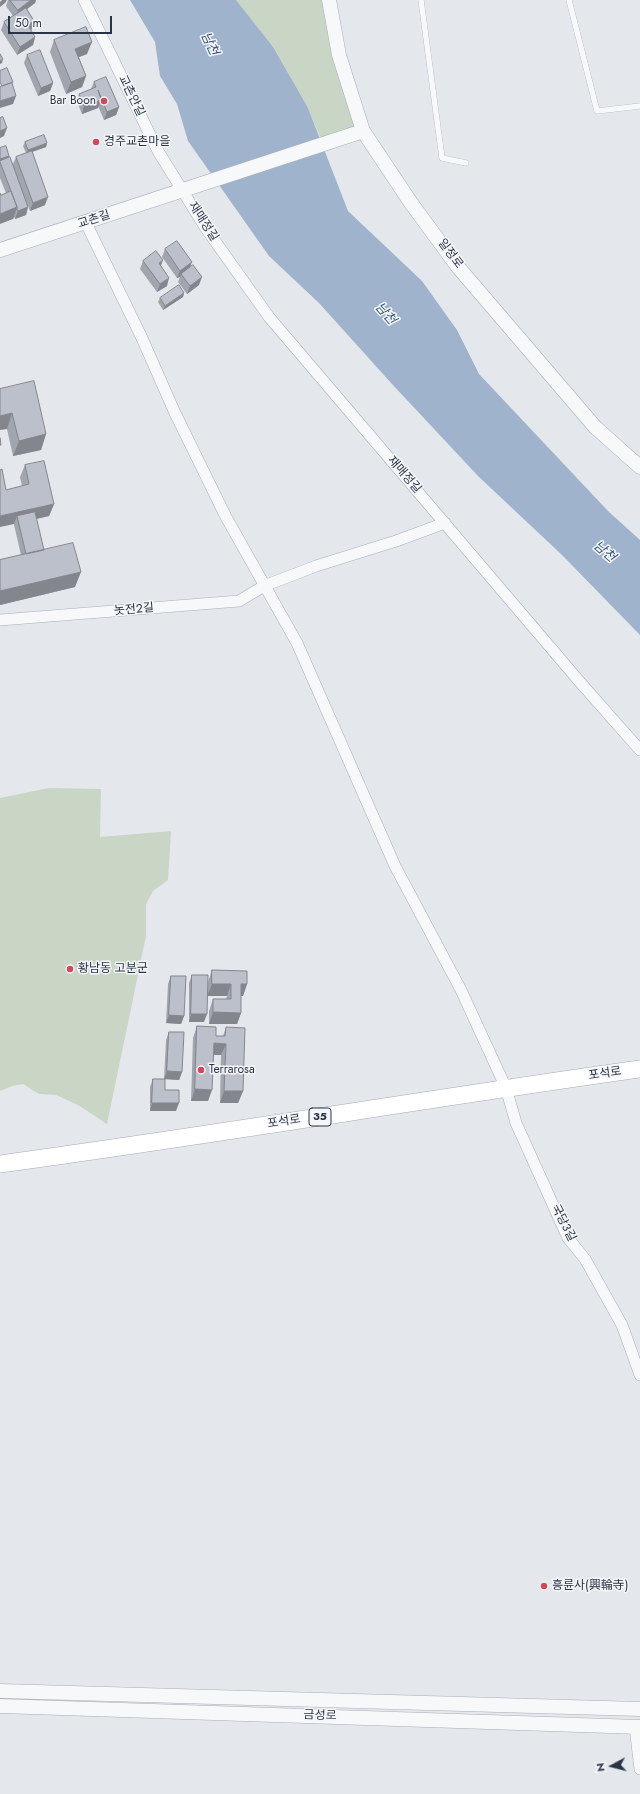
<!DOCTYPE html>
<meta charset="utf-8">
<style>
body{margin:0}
#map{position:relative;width:640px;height:1794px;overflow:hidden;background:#e4e7ec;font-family:Jost,sans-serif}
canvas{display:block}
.north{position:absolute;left:592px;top:1746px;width:40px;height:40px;-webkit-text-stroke:3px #f4f6f9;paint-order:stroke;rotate:263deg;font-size:11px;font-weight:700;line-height:16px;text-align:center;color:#2b3445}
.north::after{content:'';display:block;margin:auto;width:14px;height:18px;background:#2b3445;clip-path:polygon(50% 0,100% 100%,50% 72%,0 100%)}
.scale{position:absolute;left:8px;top:16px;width:104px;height:18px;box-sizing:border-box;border:2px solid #2b3445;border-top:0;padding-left:5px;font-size:12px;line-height:14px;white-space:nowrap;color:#2b3445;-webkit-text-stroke:3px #f4f6f9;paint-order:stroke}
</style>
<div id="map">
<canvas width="640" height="1794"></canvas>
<div class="north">N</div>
<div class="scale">50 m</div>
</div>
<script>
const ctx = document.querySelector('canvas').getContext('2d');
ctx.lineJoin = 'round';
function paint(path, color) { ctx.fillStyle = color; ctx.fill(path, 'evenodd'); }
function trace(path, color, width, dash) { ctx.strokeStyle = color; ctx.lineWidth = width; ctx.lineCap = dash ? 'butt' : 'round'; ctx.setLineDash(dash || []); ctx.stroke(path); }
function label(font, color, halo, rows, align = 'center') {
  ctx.font = font + ' Jost,"Noto Sans KR",sans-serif'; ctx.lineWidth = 3; ctx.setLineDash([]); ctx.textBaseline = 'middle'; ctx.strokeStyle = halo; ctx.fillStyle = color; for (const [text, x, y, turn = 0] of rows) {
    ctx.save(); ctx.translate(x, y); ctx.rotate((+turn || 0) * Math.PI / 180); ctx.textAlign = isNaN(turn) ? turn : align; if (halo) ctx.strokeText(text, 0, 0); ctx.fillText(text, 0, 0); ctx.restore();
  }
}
const green = new Path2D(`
 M236 0H329L363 131 323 144 308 108Z
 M49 788 101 789 100 837 171 831 168 880 153 891 146 904V936L107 1124 78 1105 56 1095 39 1094 23 1084 12 1086 0 1091V798Z`);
const water = new Path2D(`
 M130 0H236L273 47 308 108 348 211 422 281 457 330 479 374 608 511 640 540V635L562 555 478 476 392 384 319 303 269 256 188 141 177 104 160 76 155 42Z`);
const service = new Path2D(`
 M421 0 442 158 466 163
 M569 0 597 111 640 106`);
const minor = new Path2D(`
 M84 0 158 151 205 227 269 317 579 681 640 750
 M86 223 141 336 175 413 226 517 297 643 395 866 461 990 506 1088 516 1123 568 1238 585 1259 622 1325 640 1375
 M0 620 239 601 264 586 316 566 396 541 445 523
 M635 1727 640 1769`);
const tertiary = new Path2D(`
 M329 0 339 55 363 131 411 203 458 267 595 427 640 467
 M0 250 363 131
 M0 1691 640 1709
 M0 1706 640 1727`);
const primary = new Path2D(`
 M0 1164C214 1135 426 1099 640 1069`);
const wall = new Path2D(`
 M8 0H36L35 3 27 9 34 21 32 29 31 30 35 37 33 45 17 55 1 30 4 22 13 16 6 6Z
 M54 40 87 54 79 57 86 76 82 87 66 94 50 52Z
 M27 55 53 83 50 91 38 96 24 63Z
 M94 82 119 107 116 115 104 120 98 106V108L82 114 77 102 79 94 91 89Z
 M25 142 47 143 46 147 32 152 45 205 30 211 27 203 28 207 26 215 15 219 14 217 13 219 1 195 6 193 0 178V148L9 156V158L13 164 16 157 26 153 23 146Z
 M165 249 190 267 199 285 187 294 178 282 180 277 177 278 162 257Z
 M143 261 161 265 167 286 157 292 140 269Z
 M184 293 183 297 163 310 158 302 160 298Z
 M0 389 46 434 41 450 13 456 7 429Z
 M25 465 54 504 49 516 36 519 44 550 75 587 0 605V560L21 555 6 490 22 486 20 477Z
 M212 970 247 984 243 996H241V1013L237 1024H209V1011L213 999H226L227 996H207L208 982Z
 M192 975 204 1022H189V983Z
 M171 976 184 1016 181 1024 166 1023 168 984Z
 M197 1026 216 1036H223L226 1027 243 1091 238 1103H220L221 1055H213L208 1101H191L193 1038Z
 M169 1032 182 1072 179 1080 164 1079 166 1040Z
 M153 1079 165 1090 176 1111H150V1087Z`);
const shadedWall = new Path2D(`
 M2 0H7L5 3 0 7V2Z
 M31 0H36L35 3 15 18 18 10Z
 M34 21 32 29 25 33 28 25Z
 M35 37 33 45 17 55 20 47Z
 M92 42 87 54 71 60 75 49Z
 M3 59 2 63 0 64V61Z
 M86 76 82 87 66 94 71 82Z
 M53 83 50 91 38 96 41 88Z
 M16 96 13 104 0 108V101Z
 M101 100 98 108 82 114 84 106Z
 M119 107 116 115 104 120 107 112Z
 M7 128 4 136 0 138V131Z
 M47 143 46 147 26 154 28 150Z
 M9 156 6 164 0 162V159Z
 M48 197 45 205 30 211 33 203Z
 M17 207 13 219 0 224V214Z
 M28 207 26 215 15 219 18 211Z
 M163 260 160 268 159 263Z
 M192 262 189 270 181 274 180 277 177 278 180 271Z
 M202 277 199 285 187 294 190 286Z
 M169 278 167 286 157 292 160 284Z
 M184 293 183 297 163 310 165 306Z
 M12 413 7 429 0 430V416Z
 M46 434 41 450 13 456 19 441Z
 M54 504 49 516 18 523 17 516 14 524 0 527V516Z
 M81 572 75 587 0 605V591Z
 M212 984H231L227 996H207Z
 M241 984H247L243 996H237Z
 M213 1012 241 1013 237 1024H209Z
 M191 1014H207L204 1022H189Z
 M169 1015 184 1016 181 1024 166 1023Z
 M214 1043 226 1044 221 1055H209Z
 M167 1071 182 1072 179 1080 164 1079Z
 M195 1089 212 1090 208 1101H191Z
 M224 1091H243L238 1103H220Z
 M152 1103H179L176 1111H150Z`);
const building = new Path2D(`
 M10 0H31L18 10Z
 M26 8 34 21 28 25 35 37 20 47 4 22Z
 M86 27 92 42 75 49 86 76 71 82 54 40Z
 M40 50 53 83 41 88 27 55Z
 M0 54 3 59 0 61Z
 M7 68 13 82 2 86 0 82V71Z
 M106 77 119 107 107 112 98 90 101 100 84 106 79 94 96 87 94 82Z
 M12 83 16 96 0 101V87Z
 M3 117 7 128 0 131V118Z
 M44 135 47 143 28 150 25 142Z
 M6 146 9 156 0 159V148Z
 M32 151 48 197 33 203 16 157Z
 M10 157 28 207 18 211 17 209V207L11 191 0 162V161Z
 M11 191 17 207 0 214V193L1 195Z
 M177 241 192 262 180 271 165 249Z
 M156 251 163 260 159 263 169 278 160 284 143 261Z
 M193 265 202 277 190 286 181 274Z
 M179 285 184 293 165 306 160 298Z
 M34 381 46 434 19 441 12 413 0 416V389Z
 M0 438 1 445H0Z
 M44 461 54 504 0 516V470L2 469 6 490 29 484 25 465Z
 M35 512 44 550 26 554 17 516Z
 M73 543 81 572 0 591V560Z
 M212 970 247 971V984H241V1013L213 1012V999H231V984H212Z
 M192 975H208L207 1014H191Z
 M171 976H186L184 1016 169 1015Z
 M197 1026 216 1027V1036H225L226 1027 245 1028 243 1091H224L226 1044 214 1043 212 1090 195 1089Z
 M169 1032H184L182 1072 167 1071Z
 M153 1079H165V1090H179V1103H152Z`);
const markers = [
 [104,101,4,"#d1495b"],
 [96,142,4,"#d1495b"],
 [70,969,4,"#d1495b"],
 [201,1070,4,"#d1495b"],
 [544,1586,4,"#d1495b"]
];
const shields = [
 [320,1117,22]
];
const shieldNames = [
 ["35",320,1117]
];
const streetNames = [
 ["교촌안길",131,96,64],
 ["교촌길",94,220,-18],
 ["재매정길",203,222,57],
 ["일정로",450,254,53],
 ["재매정길",404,475,49],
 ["놋전2길",134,610,-5],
 ["포석로",605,1074,-8],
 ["포석로",284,1122,-9],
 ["국당3길",563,1223,63],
 ["금성로",320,1716,2]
];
const poiNames = [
 ["Bar Boon",96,101,"right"],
 ["경주교촌마을",104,142],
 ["황남동 고분군",78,969],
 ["Terrarosa",209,1070],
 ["흥륜사(興輪寺)",552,1586]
];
const waterNames = [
 ["남천",209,44,65],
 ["남천",385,314,49],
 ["남천",604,552,40]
];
paint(green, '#c9d6c5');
paint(water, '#9fb4cc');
trace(service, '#a9aeb7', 6);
trace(minor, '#a9aeb7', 12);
trace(tertiary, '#a9aeb7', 15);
trace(primary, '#a3abb8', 18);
trace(service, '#f7f8fa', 5.5);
trace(minor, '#f7f8fa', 11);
trace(tertiary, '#f7f8fa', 14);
trace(primary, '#fff', 17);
paint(wall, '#a1a5ae');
paint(shadedWall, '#83868d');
paint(building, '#bbc0ca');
trace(building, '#83868d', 1);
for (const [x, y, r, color] of markers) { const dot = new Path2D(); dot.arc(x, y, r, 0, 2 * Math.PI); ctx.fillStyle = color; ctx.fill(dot); trace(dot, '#f4f6f9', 1.5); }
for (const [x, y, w] of shields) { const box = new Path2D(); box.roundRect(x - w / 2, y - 9, w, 18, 3); ctx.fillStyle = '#f4f6f9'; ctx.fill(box); trace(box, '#2b3445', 1); }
label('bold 11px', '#2b3445', null, shieldNames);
label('12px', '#2b3445', '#f4f6f9', streetNames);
label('12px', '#2b3445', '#f4f6f9', poiNames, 'left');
label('italic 13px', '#34527a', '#f4f6f9', waterNames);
</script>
